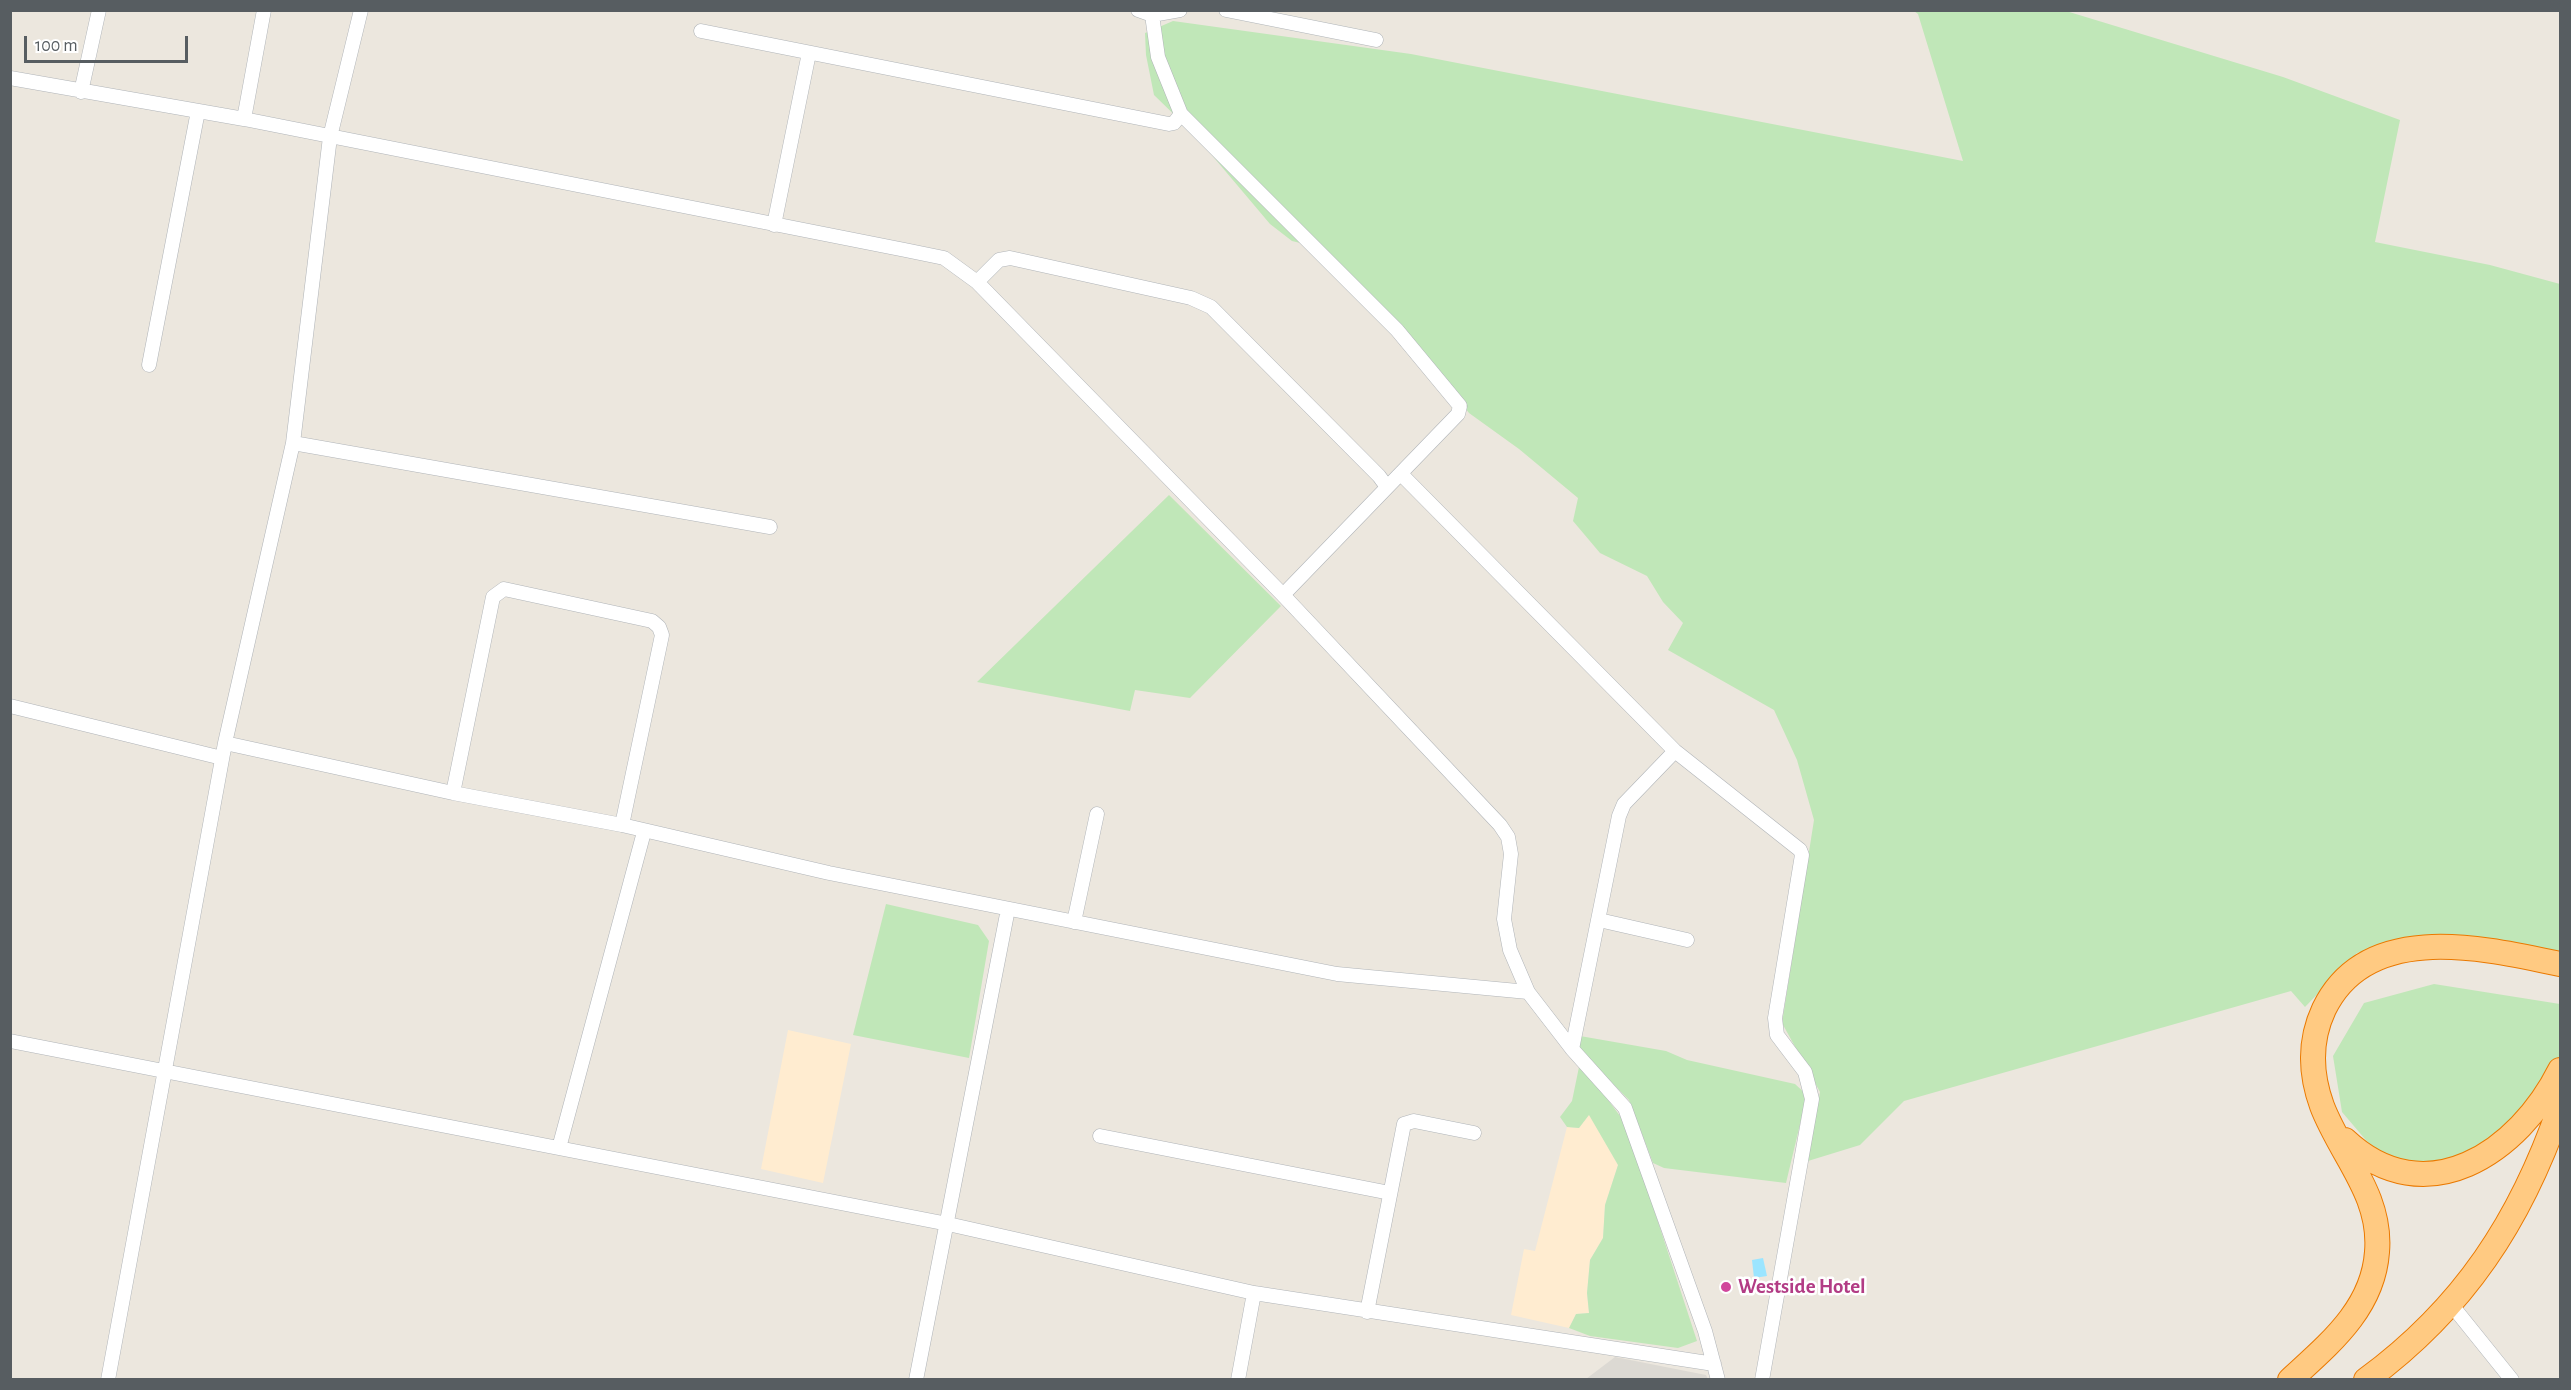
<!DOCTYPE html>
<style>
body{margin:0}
#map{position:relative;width:2571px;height:1390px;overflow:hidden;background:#ece7de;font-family:"Alegreya Sans",sans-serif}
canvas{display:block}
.frame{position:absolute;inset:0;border:12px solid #575d61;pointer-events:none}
.scale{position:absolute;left:24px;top:36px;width:164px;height:27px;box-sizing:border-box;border:3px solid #575d61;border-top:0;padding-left:8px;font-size:18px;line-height:21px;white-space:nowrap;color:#575d61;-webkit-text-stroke:4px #fff;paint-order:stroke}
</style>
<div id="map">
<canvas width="2571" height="1390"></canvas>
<div class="frame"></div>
<div class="scale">100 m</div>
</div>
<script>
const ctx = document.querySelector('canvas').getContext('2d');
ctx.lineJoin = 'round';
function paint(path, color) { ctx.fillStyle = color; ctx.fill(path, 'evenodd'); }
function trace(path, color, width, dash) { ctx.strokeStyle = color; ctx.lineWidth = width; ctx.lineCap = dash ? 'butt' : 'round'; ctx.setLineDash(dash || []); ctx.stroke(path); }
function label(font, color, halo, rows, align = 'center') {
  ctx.font = font + ' "Alegreya Sans",sans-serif'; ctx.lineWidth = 5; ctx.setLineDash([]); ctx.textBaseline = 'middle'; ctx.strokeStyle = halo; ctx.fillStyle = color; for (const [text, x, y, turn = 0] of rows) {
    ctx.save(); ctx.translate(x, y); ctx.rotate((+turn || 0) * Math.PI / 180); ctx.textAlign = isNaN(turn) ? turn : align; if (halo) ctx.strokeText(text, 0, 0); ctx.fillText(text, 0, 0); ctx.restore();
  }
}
const commercial = new Path2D(`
 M788 1030 851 1044 823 1183 761 1169Z
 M1589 1114 1618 1165 1605 1205 1603 1238 1590 1260 1587 1293 1589 1313 1576 1314 1569 1328 1511 1315 1524 1249 1535 1251 1567 1127 1579 1128Z`);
const industrial = new Path2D(`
 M1615 1357 1706 1375 1708 1379H1586Z`);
const green = new Path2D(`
 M1914 11H2066L2283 77 2400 120 2375 242 2490 265 2560 284V957L2420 936 2357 953 2305 1007 2291 991 1904 1101 1860 1145 1808 1161 1820 1092 1782 1023 1814 820 1797 760 1774 710 1668 650 1683 623 1663 602 1647 576 1600 553 1573 521 1578 498 1519 449 1469 413 1400 324 1325 249 1292 241 1270 224 1194 134 1154 95 1146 55 1145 33 1173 21 1411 54 1963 161 1918 14Z
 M1169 495 1281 606 1190 698 1135 690 1130 711 977 682Z
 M886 904 978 925 989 941 969 1058 853 1035Z
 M2434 984 2560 1004V1059L2499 1136 2456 1159 2418 1165 2376 1152 2342 1112 2333 1056 2364 1003Z
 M1580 1036 1666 1051 1687 1060 1795 1084 1807 1095 1786 1183 1664 1168 1653 1163 1629 1100 1578 1049Z
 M1579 1067 1597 1085 1626 1124 1697 1341 1678 1348 1590 1336 1569 1328 1576 1314 1589 1313 1587 1293 1590 1260 1603 1238 1605 1205 1618 1165 1589 1115 1579 1128 1567 1127 1560 1117 1572 1101Z`);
const water = new Path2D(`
 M1763 1258 1767 1276 1754 1278 1752 1260Z`);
const street = new Path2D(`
 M1138 10 1152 15 1180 10
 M1226 10 1376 40
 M1152 15 1158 57 1181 114 1397 330 1460 406 1458 414 1283 595
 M701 31 1169 124 1174 123 1181 114
 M10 78 244 119 905 250 944 258 977 282 1283 595 1500 825 1508 837 1511 854 1504 919 1510 950 1528 992 1572 1049 1625 1108 1705 1331 1718 1380
 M81 92 99 10
 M244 119 264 10
 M774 225 809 53
 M977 282 999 260 1010 258 1191 298 1211 307 1379 476 1387 487
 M149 365 198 111
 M293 443 770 527
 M1401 474 1675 751 1800 850 1802 855 1775 1018 1777 1035 1805 1072 1812 1099 1762 1380
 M10 706 222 758
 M225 743 453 793 622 825 829 873 1337 974 1528 992
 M453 793 493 597 504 589 652 621 659 627 662 635 622 825
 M1599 920 1687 940
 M1074 922 1097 814
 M10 1041 948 1224 1254 1293 1714 1364
 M1572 1049 1619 816 1624 804 1675 751
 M1100 1136 1390 1193
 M559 1148 644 832
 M2450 1303 2512 1380
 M1367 1312 1404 1124 1414 1121 1474 1133
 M108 1380 225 743 293 443 330 137 361 10
 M916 1380 1008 909
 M1238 1380 1254 1293`);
const highway = new Path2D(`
 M2345 1140C2426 1216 2519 1152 2560 1070
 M2290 1380C2329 1344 2373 1309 2377 1252 2382 1195 2341 1156 2322 1106 2310 1073 2309 1041 2324 1009 2367 920 2483 948 2560 964
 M2366 1380C2464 1308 2521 1220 2560 1107`);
const markers = [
 [1726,1287,6,"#d1479c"]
];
const hotelNames = [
 ["Westside Hotel",1738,1287]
];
paint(commercial, '#ffecd0');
paint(industrial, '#dcd9d3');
paint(green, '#c0e7b8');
paint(water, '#9be5ff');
trace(street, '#b0b4b8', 15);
trace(highway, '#ea7900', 26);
trace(street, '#fff', 14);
trace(highway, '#ffca82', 24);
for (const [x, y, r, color] of markers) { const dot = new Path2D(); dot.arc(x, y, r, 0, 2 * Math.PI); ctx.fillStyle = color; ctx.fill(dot); trace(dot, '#fff', 2); }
label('bold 21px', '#b23c85', '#fff', hotelNames, 'left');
</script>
